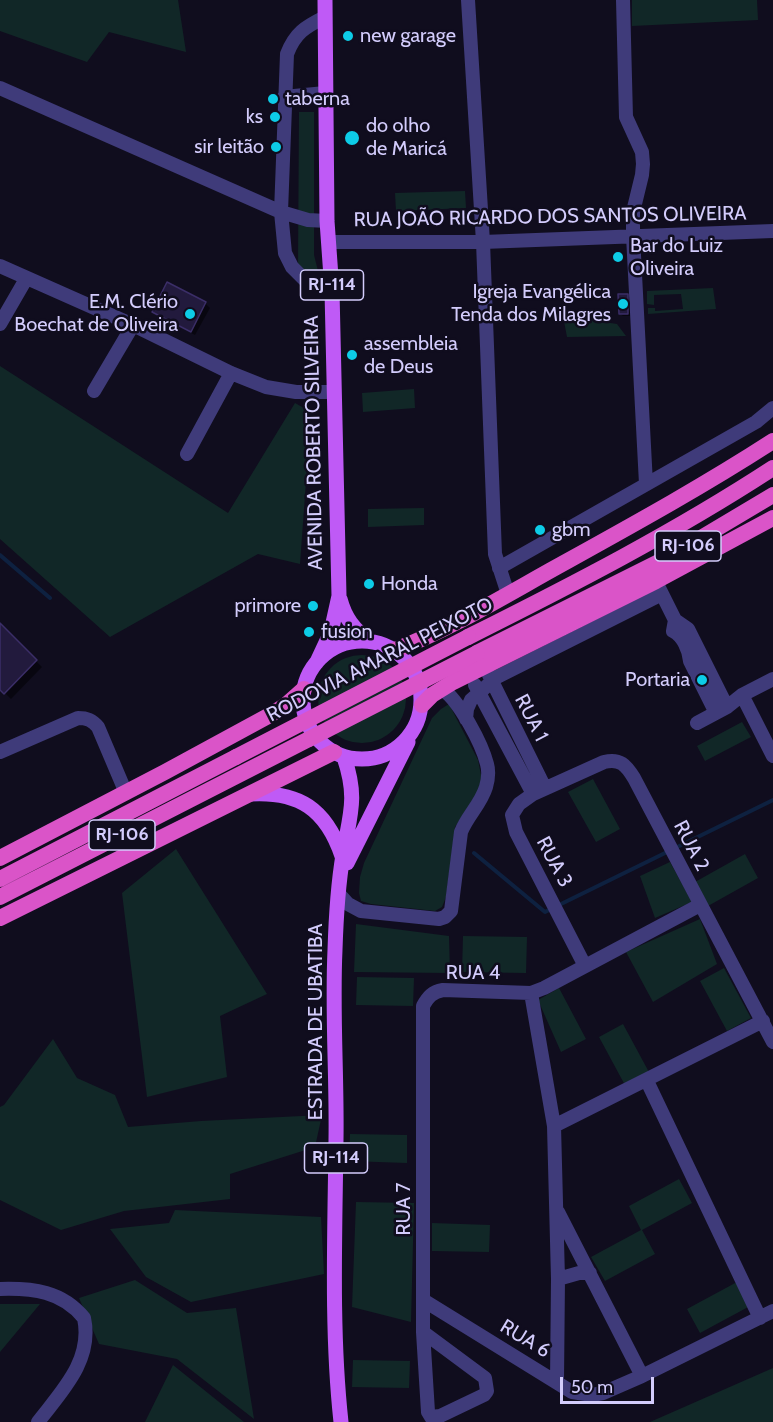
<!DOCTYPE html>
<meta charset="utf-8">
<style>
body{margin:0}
#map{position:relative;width:773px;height:1422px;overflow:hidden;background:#100d1e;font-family:Cabin,sans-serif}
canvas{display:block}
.scale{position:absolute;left:560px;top:1377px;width:94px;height:27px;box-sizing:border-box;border:3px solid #d3ccfc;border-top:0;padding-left:8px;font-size:18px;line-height:21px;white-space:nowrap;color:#d3ccfc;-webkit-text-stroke:4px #100d1e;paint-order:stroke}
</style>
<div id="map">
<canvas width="773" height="1422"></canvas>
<div class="scale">50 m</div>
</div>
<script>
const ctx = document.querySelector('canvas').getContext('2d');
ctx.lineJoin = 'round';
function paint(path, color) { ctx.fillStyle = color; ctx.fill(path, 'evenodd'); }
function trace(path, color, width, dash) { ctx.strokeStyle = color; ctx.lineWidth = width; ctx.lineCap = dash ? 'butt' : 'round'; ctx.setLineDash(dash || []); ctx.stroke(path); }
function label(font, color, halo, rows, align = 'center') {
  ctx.font = font + ' Cabin,sans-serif'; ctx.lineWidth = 5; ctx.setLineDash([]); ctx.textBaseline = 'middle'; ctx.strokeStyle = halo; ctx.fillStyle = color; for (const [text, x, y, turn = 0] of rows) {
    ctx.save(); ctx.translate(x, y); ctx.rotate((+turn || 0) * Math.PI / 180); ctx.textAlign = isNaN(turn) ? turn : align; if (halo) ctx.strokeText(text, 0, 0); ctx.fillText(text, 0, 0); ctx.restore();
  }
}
const green = new Path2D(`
 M0 0H178L186 52 109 32 87 62 0 31Z
 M632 0H757L758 20 632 26Z
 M299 112H314V255L320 279 298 266Z
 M465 191 466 208 396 211 395 193Z
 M713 288 716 309 648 314V308H655V311L683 309 681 294 654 295V305L647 304V291Z
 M563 316 617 324 626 336 567 337Z
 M0 366 228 513 295 403 311 412 300 564 258 554 110 637 0 539Z
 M414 389 415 408 363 412 362 393Z
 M424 508V525L368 527V509Z
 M318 699a44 44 0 1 1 88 0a44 44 0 1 1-88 0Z
 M449 704 478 760 482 780 478 792 455 827 446 897 442 907 435 911 371 904 361 901 359 893 360 877 364 863 432 718 441 709Z
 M742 722 751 737 705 761 697 746Z
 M593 779 620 829 596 842 568 792Z
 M176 849 267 994 220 1016 227 1077 147 1097 122 893Z
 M745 854 758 878 708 906 695 882Z
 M670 862 692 902 655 918 640 876Z
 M700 919 717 964 653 1002 626 952Z
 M356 924 449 936 450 973 354 972Z
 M463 936 527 937 526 973 462 972Z
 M724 968 751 1018 727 1031 700 981Z
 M357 977 414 978 413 1006 356 1005Z
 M559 988 586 1039 561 1052 538 1000Z
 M623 1024 650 1074 626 1087 599 1037Z
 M53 1039 77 1078 115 1095 128 1127 201 1121 322 1115 315 1147 230 1174V1199L124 1211 61 1230 0 1200V1107L4 1105Z
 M350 1134 407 1135V1163L349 1161Z
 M679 1179 692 1203 642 1230 655 1254 605 1281 591 1257 641 1230 629 1206Z
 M356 1202 414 1203 411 1322 352 1307Z
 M175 1210 321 1217 324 1274 191 1302 146 1277 110 1229 169 1223Z
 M432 1223 490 1225 489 1252 432 1251Z
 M135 1280 187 1313 236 1308 254 1419 177 1359 99 1344 79 1298Z
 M737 1282 750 1306 700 1333 687 1309Z
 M0 1304H40L0 1352Z
 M353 1360 410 1361 409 1388 352 1387Z
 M173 1365 244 1422H145Z
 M773 1368V1422H650Z`);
const shadow = new Path2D(`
 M168 284 206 304 210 308 195 335 158 316 154 312Z
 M627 295 630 298V316H623L620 314Z
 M0 625 42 667 11 699 0 688Z`);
const stream = new Path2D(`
 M0 555 50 598
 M474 853 545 912 551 909
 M557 906 773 800`);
const building = new Path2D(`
 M167 282 206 302 191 332 152 312Z
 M618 294H628V314H619Z
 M0 623 37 660 4 694 0 690Z`);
const minor = new Path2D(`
 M468 0 483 242 495 554 508 594
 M623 0 626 117 642 152 643 164 642 175 633 212V236L646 484
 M325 17C305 27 295 33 287 54L281 212 285 253 292 267 306 281 332 291
 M0 88 281 212 308 220 327 221
 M284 97 325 93
 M329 242H483L773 231
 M0 266 133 325 231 373 266 387 296 392H333
 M0 324 26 279
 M94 391 133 325
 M187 454 231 373
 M499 568 756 422 773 408
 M659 588 675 620 688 629 727 707
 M675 620 673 631C683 636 689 650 690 661L716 713
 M489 675 545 788
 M475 685 533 794
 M742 695 773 756
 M466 719 467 709 471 700 497 677 662 594
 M697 723 727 707 742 695 773 679
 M0 752 78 718C87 718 92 720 98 727L126 793
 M339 894 348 904 361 911 439 919 445 917 451 911 461 832C467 816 481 804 486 787 488 780 489 771 487 764 482 744 459 700 442 689
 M585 966 516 832 512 815 519 804 533 794 604 762C620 758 626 765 634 778L773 1042
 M531 993 554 1126 558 1279 557 1381
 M647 1081 760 1318
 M554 1126 763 1021
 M558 1212 642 1376
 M558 1279 579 1273H590
 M0 1289C33 1288 62 1291 84 1318 93 1360 62 1391 38 1422
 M423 1300 572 1392 592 1395 603 1393 642 1376 773 1311
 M423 1332 485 1378 487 1391 484 1395 440 1416 431 1417 428 1412 423 1332V1006C428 997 432 992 443 990L531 993 544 988 700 905`);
const primary = new Path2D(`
 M340 599C345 618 354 630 370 641
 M303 700a59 59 0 1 1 118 0a59 59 0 1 1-118 0Z
 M317 662 331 632 339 596 332 291 327 221 325 0
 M250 794C299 791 326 809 342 856
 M347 863 408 742
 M341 1422C331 1330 335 1233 336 1140 337 1077 332 1013 335 950 336 918 338 885 343 855 350 814 358 798 344 757`);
const trunk = new Path2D(`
 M468 637C572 585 675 532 773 468
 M395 650C450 629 501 598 553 569 627 528 702 487 773 441
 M477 653 669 557 773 495
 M422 705 432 695 453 682 656 581 773 518
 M0 858 165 772 270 715 286 705 304 689
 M0 879 236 757
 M0 897 309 739
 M0 918 334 752`);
const trunkBridge = new Path2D(`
 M309 739 477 653
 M236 757 468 637`);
const markers = [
 [348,36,6,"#0dcce7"],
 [273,99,6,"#0dcce7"],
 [275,117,6,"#0dcce7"],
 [352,138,8,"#0dcce7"],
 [276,147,6,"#0dcce7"],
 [618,257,6,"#0dcce7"],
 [623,304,6,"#0dcce7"],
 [190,314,6,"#0dcce7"],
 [352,355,6,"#0dcce7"],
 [540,530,6,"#0dcce7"],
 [369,584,6,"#0dcce7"],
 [313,606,6,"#0dcce7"],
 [309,632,6,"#0dcce7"],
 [702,680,6,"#0dcce7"]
];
const shields = [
 [332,285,63],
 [688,546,66],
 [122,835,66],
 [336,1158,63]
];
const shieldNames = [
 ["RJ-114",332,285],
 ["RJ-106",688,546],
 ["RJ-106",122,835],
 ["RJ-114",336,1158]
];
const poiNames = [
 ["new garage",360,36],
 ["taberna",285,99],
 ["ks",263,117,"right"],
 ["do olho",366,126],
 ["de Maricá",366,149],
 ["sir leitão",264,147,"right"],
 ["Bar do Luiz",630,246],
 ["Oliveira",630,269],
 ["Igreja Evangélica",611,292,"right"],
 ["Tenda dos Milagres",611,315,"right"],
 ["E.M. Clério",178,302,"right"],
 ["Boechat de Oliveira",178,325,"right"],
 ["assembleia",364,344],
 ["de Deus",364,367],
 ["gbm",552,530],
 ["Honda",381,584],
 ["primore",301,606,"right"],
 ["fusion",321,632],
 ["Portaria",690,680,"right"]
];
const streetNames = [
 ["RUA JOÃO RICARDO DOS SANTOS OLIVEIRA",550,217,-1],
 ["AVENIDA ROBERTO SILVEIRA",314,443,-91],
 ["RODOVIA AMARAL PEIXOTO",380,660,-27],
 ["RUA 1",531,718,63],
 ["RUA 2",691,846,63],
 ["RUA 3",554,862,62],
 ["RUA 4",473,973],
 ["ESTRADA DE UBATIBA",316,1022,-90],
 ["RUA 7",404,1209,-90],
 ["RUA 6",525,1339,31]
];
paint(green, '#112727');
paint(shadow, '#0007');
trace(stream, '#0e2140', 4);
paint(building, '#221a3d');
trace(building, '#3b2e68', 1.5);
trace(minor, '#3f3b7a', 14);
trace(primary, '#bf5af6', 15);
trace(trunk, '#da54c8', 16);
trace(trunkBridge, '#da54c8', 16);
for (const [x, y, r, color] of markers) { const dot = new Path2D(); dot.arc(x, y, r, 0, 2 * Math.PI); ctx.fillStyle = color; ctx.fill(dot); trace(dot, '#100d1e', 2); }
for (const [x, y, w] of shields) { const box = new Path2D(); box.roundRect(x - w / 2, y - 15, w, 30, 4.5); ctx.fillStyle = '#100d1e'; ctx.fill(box); trace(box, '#d3ccfc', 1.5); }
label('bold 18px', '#d3ccfc', null, shieldNames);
label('20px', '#d3ccfc', '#100d1e', poiNames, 'left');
label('20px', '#d3ccfc', '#100d1e', streetNames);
</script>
